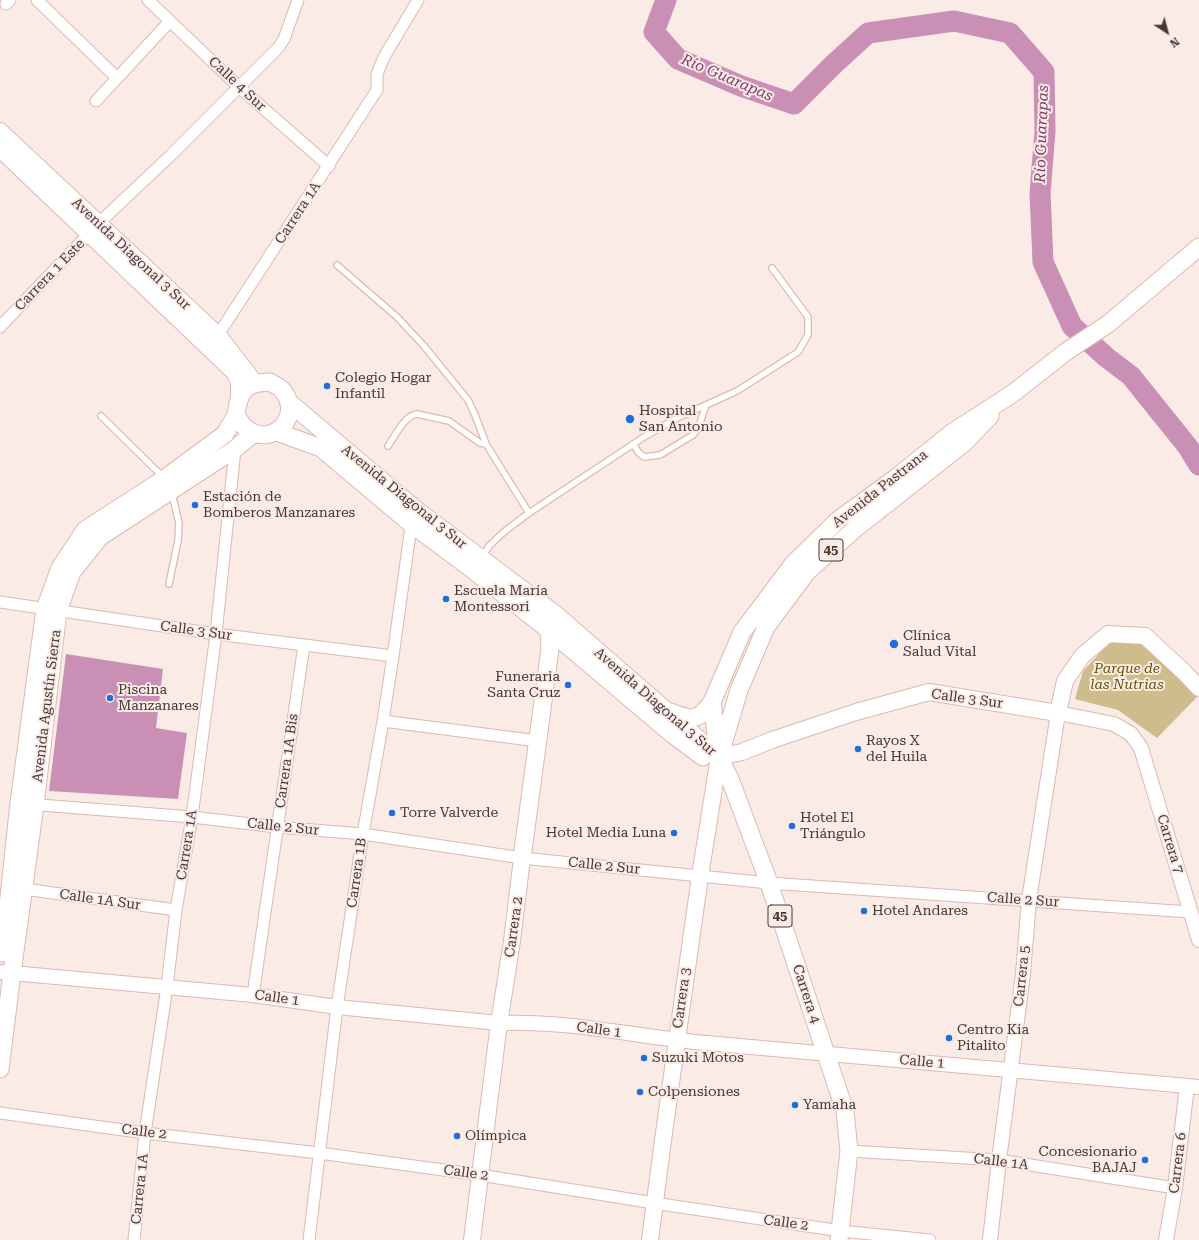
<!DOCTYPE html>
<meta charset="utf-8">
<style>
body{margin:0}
#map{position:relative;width:1199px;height:1240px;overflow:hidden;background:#faebe7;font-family:"Roboto Serif",serif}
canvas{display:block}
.north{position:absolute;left:1147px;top:12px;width:40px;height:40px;-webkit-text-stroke:3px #faebe7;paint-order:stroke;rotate:144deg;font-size:11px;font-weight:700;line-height:16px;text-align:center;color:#473834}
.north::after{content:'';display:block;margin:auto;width:14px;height:18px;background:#473834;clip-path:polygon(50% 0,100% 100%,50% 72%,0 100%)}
</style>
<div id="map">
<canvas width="1199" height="1240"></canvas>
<div class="north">N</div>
</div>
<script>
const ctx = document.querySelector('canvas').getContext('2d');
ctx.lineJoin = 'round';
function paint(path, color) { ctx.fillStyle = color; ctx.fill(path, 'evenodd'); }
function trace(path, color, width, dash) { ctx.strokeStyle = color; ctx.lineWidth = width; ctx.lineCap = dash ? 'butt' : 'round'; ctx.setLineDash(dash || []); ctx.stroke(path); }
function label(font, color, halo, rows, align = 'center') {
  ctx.font = font + ' "Roboto Serif",serif'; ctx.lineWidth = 4; ctx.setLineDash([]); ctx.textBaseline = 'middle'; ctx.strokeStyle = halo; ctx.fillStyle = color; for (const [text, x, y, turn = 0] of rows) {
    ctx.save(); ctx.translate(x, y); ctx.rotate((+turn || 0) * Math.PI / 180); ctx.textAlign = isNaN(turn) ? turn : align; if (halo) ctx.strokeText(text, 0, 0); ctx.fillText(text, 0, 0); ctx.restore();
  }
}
const green = new Path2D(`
 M1109 643H1142L1197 697 1157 738 1118 710 1075 699 1083 671Z`);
const water = new Path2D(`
 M66 654 163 669 156 728 187 733 178 799 49 791Z`);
const river = new Path2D(`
 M666 0 654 32 678 59 741 86 794 104 834 64 868 33 954 21 1010 33 1044 72 1045 131 1040 193 1043 262 1072 326 1106 357 1131 376 1188 447 1199 465`);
const service = new Path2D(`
 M337 265 397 317 424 346 468 400 475 415 486 444
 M101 416 163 477
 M633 444 639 453 644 457 660 455 693 435 698 429 706 405
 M388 446C395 436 405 415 417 414L449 421 480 443 486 444 529 513
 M482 557 489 546 505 531 529 513 644 437 677 418 737 391 798 352 808 335V317L772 268
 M169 584 178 541 179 523 172 494`);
const minor = new Path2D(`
 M37 0 117 78
 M148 0 239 87 329 166
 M6 4 10 0
 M96 101 170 21
 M0 327 99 223 171 155 278 48 284 39 298 0
 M218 335 377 90V74L384 57 418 0
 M0 602 216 634 393 656
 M383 721 538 741
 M28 804 192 817 277 827 363 834 522 858 769 883 1190 912
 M24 889 176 910
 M253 995 304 645
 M0 1113 145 1133 319 1153 480 1175 654 1203 841 1231 930 1240
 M849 1151 999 1160 1175 1188
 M134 1240 145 1133 167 987 176 910 192 817 216 634 235 449
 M309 1240 337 1007 363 834 383 721 393 656 412 519`);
const tertiary = new Path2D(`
 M1 972 253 995 337 1007 499 1023C568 1020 638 1037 706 1043 871 1057 1035 1072 1199 1087
 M990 1240 999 1160 1023 974 1029 900 1058 713 1114 724 1131 734 1141 748 1199 940
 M1166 1240 1175 1188 1187 1086`);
const secondary = new Path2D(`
 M0 131 218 335 255 383
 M0 149 234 372 239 381V398
 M472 1240 499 1023 512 941 522 858
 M650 1240 663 1140 700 876 719 757 742 752 772 740 856 712 929 692 1058 713 1065 681 1082 656 1108 634 1145 636 1184 672 1199 688`);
const primary = new Path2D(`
 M270 382C274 385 281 387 283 391 303 416 273 448 247 429 242 426 239 419 236 415 239 390 245 383 270 382Z
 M290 403 414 508 555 614 719 757
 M277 432 321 448 410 523 473 570 549 630 672 734 703 757
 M671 712C693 721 698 721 712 702
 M721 751 739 690 766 627 807 572 856 528 964 443 990 416
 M522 858 550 649 549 630 551 624
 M3 953 19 803 45 609 60 568 85 530 164 479 225 434 236 415
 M0 1069 12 973 35 805 58 611 72 572 100 537 235 449 254 433
 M839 1240 849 1151 845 1111 769 883 730 779 719 757 712 702 742 632 793 564 838 520 897 477 953 432 1012 394 1067 351 1108 324 1199 247`);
const markers = [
 [327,386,4,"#216ed9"],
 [630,419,5,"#216ed9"],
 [195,505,4,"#216ed9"],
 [446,599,4,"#216ed9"],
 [894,644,5,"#216ed9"],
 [568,685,4,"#216ed9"],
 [110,698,4,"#216ed9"],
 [858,749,4,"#216ed9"],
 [392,813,4,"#216ed9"],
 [792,826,4,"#216ed9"],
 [674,833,4,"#216ed9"],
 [864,911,4,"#216ed9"],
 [949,1038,4,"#216ed9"],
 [644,1058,4,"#216ed9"],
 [640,1092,4,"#216ed9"],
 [795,1105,4,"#216ed9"],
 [457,1136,4,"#216ed9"],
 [1145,1160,4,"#216ed9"]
];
const shields = [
 [831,550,24],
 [780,916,24]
];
const shieldNames = [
 ["45",831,550],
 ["45",780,916]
];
const streetNames = [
 ["Calle 4 Sur",237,84,43],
 ["Carrera 1A",298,213,-57],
 ["Avenida Diagonal 3 Sur",131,254,43],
 ["Carrera 1 Este",50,275,-46],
 ["Avenida Pastrana",880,489,-38],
 ["Avenida Diagonal 3 Sur",404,497,39],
 ["Calle 3 Sur",196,631,8],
 ["Calle 3 Sur",967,699,8],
 ["Avenida Diagonal 3 Sur",655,702,41],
 ["Avenida Agustín Sierra",47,706,-83],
 ["Carrera 1A Bis",287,761,-82],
 ["Calle 2 Sur",283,827,6],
 ["Carrera 7",1170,844,73],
 ["Carrera 1A",187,845,-81],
 ["Calle 2 Sur",604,866,6],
 ["Carrera 1B",357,873,-82],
 ["Calle 1A Sur",100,900,8],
 ["Calle 2 Sur",1023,900,4],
 ["Carrera 2",514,927,-82],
 ["Carrera 5",1022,976,-84],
 ["Carrera 4",806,994,72],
 ["Calle 1",277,998,8],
 ["Carrera 3",682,998,-82],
 ["Calle 1",599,1030,8],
 ["Calle 1",922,1062,5],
 ["Calle 2",144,1132,7],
 ["Calle 1A",1001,1162,7],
 ["Carrera 6",1178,1163,-83],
 ["Calle 2",466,1173,8],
 ["Carrera 1A",140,1189,-84],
 ["Calle 2",786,1223,8]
];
const poiNames = [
 ["Colegio Hogar",335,378],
 ["Infantil",335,394],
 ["Hospital",639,411],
 ["San Antonio",639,427],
 ["Estación de",203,497],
 ["Bomberos Manzanares",203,513],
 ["Escuela María",454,591],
 ["Montessori",454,607],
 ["Clínica",903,636],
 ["Salud Vital",903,652],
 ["Funeraria",560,677,"right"],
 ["Santa Cruz",560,693,"right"],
 ["Piscina",118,690],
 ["Manzanares",118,706],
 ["Rayos X",866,741],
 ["del Huila",866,757],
 ["Torre Valverde",400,813],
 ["Hotel El",800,818],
 ["Triángulo",800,834],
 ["Hotel Media Luna",666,833,"right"],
 ["Hotel Andares",872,911],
 ["Centro Kia",957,1030],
 ["Pitalito",957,1046],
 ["Suzuki Motos",652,1058],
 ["Colpensiones",648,1092],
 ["Yamaha",803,1105],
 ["Olímpica",465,1136],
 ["Concesionario",1137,1152,"right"],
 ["BAJAJ",1137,1168,"right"]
];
const parkNames = [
 ["Parque de",1127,669],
 ["las Nutrias",1127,685]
];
const waterNames = [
 ["Río Guarapas",727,78,23],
 ["Río Guarapas",1042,134,-88]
];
paint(green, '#cdbc8c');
paint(water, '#c98fb5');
trace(river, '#c98fb5', 21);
trace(service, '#ddb9af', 8);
trace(minor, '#ddb9af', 13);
trace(tertiary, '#ddb9af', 16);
trace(secondary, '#ddb9af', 18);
trace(primary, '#ddb9af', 19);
trace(service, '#fff', 5.5);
trace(minor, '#fff', 11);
trace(tertiary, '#fff', 14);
trace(secondary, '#fff', 16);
trace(primary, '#fff', 17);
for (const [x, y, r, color] of markers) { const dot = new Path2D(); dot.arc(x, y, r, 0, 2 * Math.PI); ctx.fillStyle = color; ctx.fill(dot); trace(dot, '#faebe7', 1.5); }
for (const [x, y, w] of shields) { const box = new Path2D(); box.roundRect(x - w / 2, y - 11, w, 22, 3); ctx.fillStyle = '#faebe7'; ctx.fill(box); trace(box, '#473834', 1); }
label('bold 13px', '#473834', null, shieldNames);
label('14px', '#473834', '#faebe7', streetNames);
label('14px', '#473834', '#faebe7', poiNames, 'left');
label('italic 14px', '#6a5300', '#faebe7', parkNames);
label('italic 15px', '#80396a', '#faebe7', waterNames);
</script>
